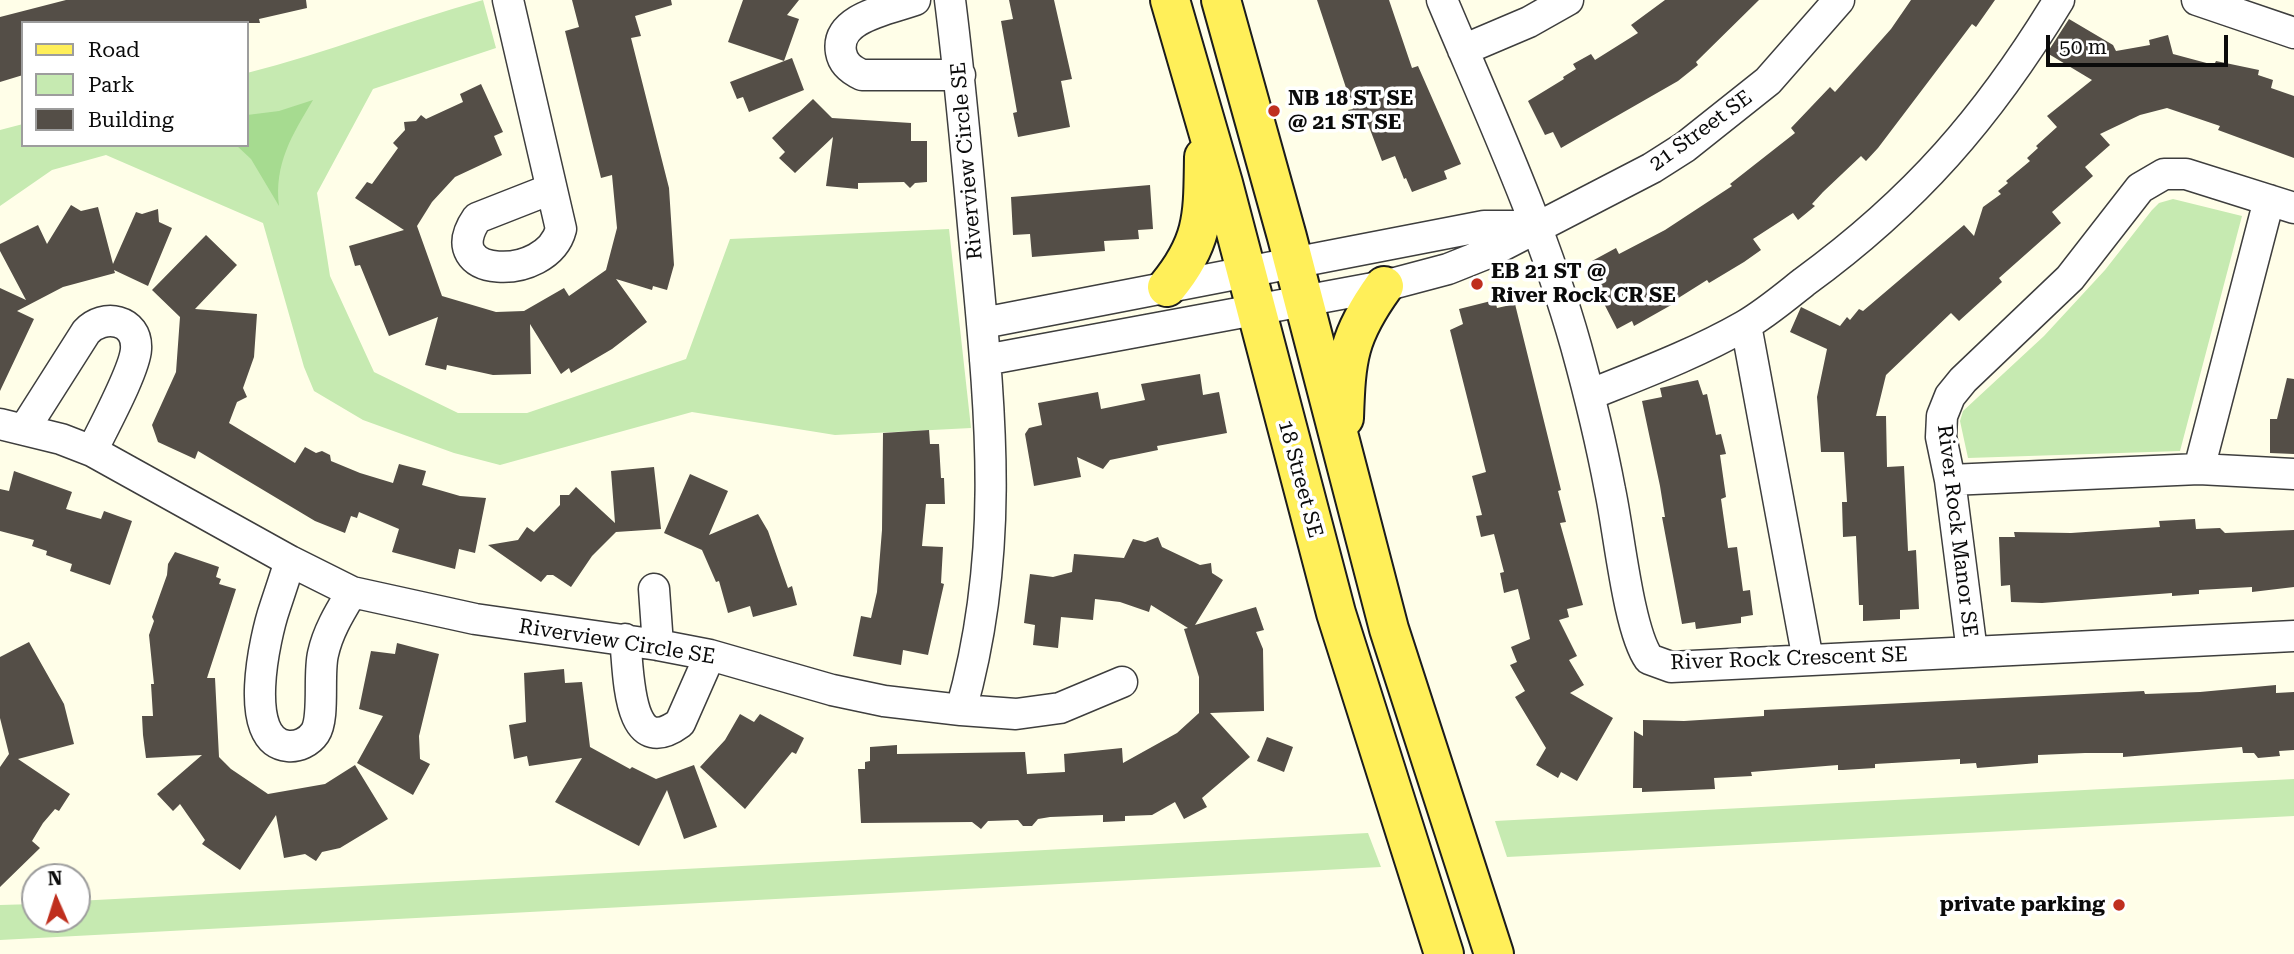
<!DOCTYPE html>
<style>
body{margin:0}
#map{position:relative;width:2294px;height:954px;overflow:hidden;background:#fffee8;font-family:"Roboto Serif",serif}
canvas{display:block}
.legend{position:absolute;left:21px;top:21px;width:228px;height:126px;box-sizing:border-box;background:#fff;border:2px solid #9d9d9d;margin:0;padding:9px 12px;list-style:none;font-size:21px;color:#0b0b0b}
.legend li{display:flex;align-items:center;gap:14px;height:35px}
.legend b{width:35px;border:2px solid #9d9d9d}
.north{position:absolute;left:21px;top:863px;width:70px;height:70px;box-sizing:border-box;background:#fff;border:2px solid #9d9d9d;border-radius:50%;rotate:357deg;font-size:19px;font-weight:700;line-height:28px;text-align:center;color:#0b0b0b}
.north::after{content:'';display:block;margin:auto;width:24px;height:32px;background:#bf2f1e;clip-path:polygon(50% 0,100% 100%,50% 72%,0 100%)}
.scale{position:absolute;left:2046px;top:35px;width:182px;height:32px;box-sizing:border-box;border:4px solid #0b0b0b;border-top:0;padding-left:9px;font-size:21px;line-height:24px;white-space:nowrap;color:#0b0b0b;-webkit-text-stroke:5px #fff;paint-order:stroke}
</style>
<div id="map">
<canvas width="2294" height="954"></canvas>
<ul class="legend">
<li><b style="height:9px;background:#ffef59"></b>Road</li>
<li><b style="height:19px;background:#c6eab1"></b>Park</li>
<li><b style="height:19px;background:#544e47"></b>Building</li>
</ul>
<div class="north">N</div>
<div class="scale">50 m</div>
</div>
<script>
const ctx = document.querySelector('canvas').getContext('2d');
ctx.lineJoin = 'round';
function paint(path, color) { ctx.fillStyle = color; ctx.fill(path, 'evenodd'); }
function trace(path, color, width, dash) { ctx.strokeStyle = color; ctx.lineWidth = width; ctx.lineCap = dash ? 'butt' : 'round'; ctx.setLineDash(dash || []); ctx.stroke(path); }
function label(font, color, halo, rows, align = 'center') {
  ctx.font = font + ' "Roboto Serif",serif'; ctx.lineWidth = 7; ctx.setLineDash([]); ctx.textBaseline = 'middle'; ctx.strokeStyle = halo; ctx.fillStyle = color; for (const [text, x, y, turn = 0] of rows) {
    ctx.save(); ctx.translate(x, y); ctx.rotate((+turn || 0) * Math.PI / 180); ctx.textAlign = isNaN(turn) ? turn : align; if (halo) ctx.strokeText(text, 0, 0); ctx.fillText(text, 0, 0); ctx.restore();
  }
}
const green = new Path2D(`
 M483 0 496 48 373 89 317 193 330 276 374 372 458 413H527L686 359 730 239 949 229 971 428 835 435 692 412 500 465 454 453 363 420 314 391 304 367 263 223 106 155 52 170 0 206V130L23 124V145H247V73C327 53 403 22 483 0Z
 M2173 199 2242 216 2180 451 1968 458 1960 421 1963 411 2044 336 2105 270 2152 210 2159 203Z
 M2294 779V816L1507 857 1495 821Z
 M1368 833 1381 867 0 940V905L35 904V919H77V901Z`);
const forest = new Path2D(`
 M313 100C292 135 274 164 279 206L251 159 236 145H247V115L279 111Z`);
const building = new Path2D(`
 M66 0H306L307 8 259 19 260 23H23V75L0 82V17Z
 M572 0H671L672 5 635 16 641 36 631 38 669 188 674 265 667 290 653 286 652 290 616 279 647 322 612 349 571 373 569 368 561 374 530 324 531 374 493 375 447 365 446 370 425 365 438 317 389 336 360 265 355 266 349 246 404 230 355 198 367 182 372 184 398 148 393 143 405 130 404 122 416 121 421 115 426 119 463 102 460 94 481 84 503 132 494 136 502 155 455 177 432 202 417 226 442 296 496 312 524 311 564 288 569 296 606 270 617 228 612 175 601 178 565 31 579 27Z
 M743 0H799L787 15 799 19 784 61 728 42Z
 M1009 0H1054L1072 79 1061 81 1070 127 1018 137 1013 113 1017 112 1001 21 1013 19Z
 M1317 0H1389L1412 68 1418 66 1461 164 1444 171 1447 179 1412 192 1406 178 1404 179 1395 156 1382 161 1368 124 1355 129 1348 110 1353 109Z
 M1665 0H1759L1696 62 1698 65 1678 81 1561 148 1553 132 1545 135 1528 101 1564 79 1563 77 1576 69 1573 64 1591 54 1595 60 1638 33 1631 25Z
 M1911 0H1995L1976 27 1972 24 1878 148 1866 161 1861 156 1823 192 1812 204 1815 206 1798 220 1793 213 1753 239 1761 250 1744 262 1709 283 1707 280 1672 302 1673 304 1634 326 1632 321 1617 329 1595 286 1603 282 1592 261 1616 248 1619 254 1665 230 1732 186 1730 184 1795 133 1791 128 1830 87 1835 92 1891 29Z
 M2069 19 2113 45 2116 51 2150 45 2149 40 2168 35 2173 54 2214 65 2216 61 2259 70 2258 75 2273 80 2271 88 2294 96V158L2218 130 2220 126 2167 108 2140 115 2100 134 2110 145 2085 167 2093 176 2052 212 2061 223 1999 278 2002 282 1959 321 1951 313 1886 375 1876 416H1886L1887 467 1904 466 1908 551 1916 550 1919 609 1900 610V619L1863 621V605H1859L1856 536 1843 537 1842 502H1847L1844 452H1821L1817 397 1827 349 1790 332 1801 307 1840 326 1847 317 1850 320 1859 309 1863 311 1964 225 1974 236 1983 207 2001 194 1998 191 2008 183 2006 181 2030 161 2027 158 2038 148 2036 146 2057 127 2047 116 2092 80 2047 53Z
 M792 58 804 90 749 112 743 97 737 99 730 82Z
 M813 99 832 118 911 123V141H927V182L915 183 910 188 904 182 858 183V189L826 186 833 137 795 173 779 158 785 152 772 138Z
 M1150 185 1153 229 1138 230 1139 239 1104 241 1105 251 1032 257 1030 234 1013 235 1011 197Z
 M71 205 81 211 98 207 113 264 136 212 142 214 158 209 159 222 172 228 148 286 114 270 115 273 63 287 17 311 34 319 0 391V288L26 300 0 251V244L38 225 47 244Z
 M206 235 237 265 195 309 257 314 254 357 243 388 247 397 237 402 229 423 295 463 305 447 316 453 322 451 330 455 331 461 360 473 393 483 399 464 426 471 422 485 460 496 486 498 475 553 459 549 455 569 392 552 399 529 359 512 357 518 351 516 345 533 315 521 198 451 195 459 158 442 152 425 176 372 180 317 152 290Z
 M1495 300 1497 308 1515 304 1561 490 1558 491 1566 522 1560 523 1583 605 1567 609 1569 617 1559 620 1577 656 1569 660 1584 685 1570 693 1613 718 1577 781 1561 772 1558 778 1536 765 1546 748 1515 697 1525 691 1510 665 1517 662 1511 647 1530 639 1518 589 1504 593 1500 573 1504 572 1494 534 1481 537 1476 516 1482 515 1472 476 1486 472 1450 330 1463 324 1459 309Z
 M1200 374 1203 395 1219 392 1227 433 1157 446 1158 450 1110 460 1103 469 1077 457 1081 477 1034 486 1025 434 1029 428 1042 425 1038 403 1098 392 1101 409 1145 400 1141 384Z
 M2287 378 2294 379V454L2270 453V419H2277Z
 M1698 380 1703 395 1707 394 1716 435 1721 434 1726 454 1720 455 1726 497 1721 499 1728 548 1737 547 1743 591 1750 590 1753 615 1741 617V623L1696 629 1695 622 1682 624 1662 517H1665L1660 486 1642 401 1662 397 1660 388Z
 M929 430 930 444H939L941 478H944L945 504H926L922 546 943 547 941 583 944 584 928 655 903 650 901 665 853 656 861 616 871 618 877 592 882 530 883 433Z
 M654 467 661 529 616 532 592 556 571 587 553 575H547L541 582 488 545 518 540 527 527 534 532 560 505V495H569L576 487 615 523 611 471Z
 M14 471 72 492 66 509 101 519 104 511 132 521 110 585 70 571 72 564 46 555 47 551 32 546 34 540 0 531V489L9 491Z
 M690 474 728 491 709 535 758 514 768 531 788 588 792 586 797 605 753 617 750 606 728 613 719 581 716 582 702 550 664 533Z
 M2195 519 2196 529 2220 528 2225 533 2294 530V587L2252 592V587L2199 590V594L2172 596V593L2042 603 2011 602 2010 585 2001 586 1999 537H2015L2014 532 2071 533 2160 527 2159 521Z
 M1158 537 1162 547 1200 565 1211 563 1212 573 1223 580 1195 625 1256 607 1264 630 1256 632 1263 649 1264 711 1210 713 1250 757 1202 798 1207 807 1184 819 1175 802 1152 815 1125 816V821L1103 822V815L1050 817 1038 819 1032 826H1023L1018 820 988 821 981 829 972 822 861 823 858 769H865V762L870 761V747L897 745V754L1025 752 1027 774 1065 772 1064 754 1122 748 1123 763 1177 733 1199 713V677L1184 629 1188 628 1151 605 1149 612 1120 602 1095 599 1093 620 1061 617 1058 648 1033 645 1035 625 1024 623 1030 574 1053 577 1072 572 1074 554 1124 558 1133 539 1145 542Z
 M175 552 219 567 216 577 221 579 219 584 236 589 207 678H215L219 757 231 769 268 794 325 784 355 765 388 819 340 848 322 852 316 861 305 854 284 858 276 815 240 870 202 844 205 840 180 804 173 811 157 794 202 755 146 758 143 735 142 716H153L151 684H154L149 635 154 621 152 617 167 575 168 564Z
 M29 642 64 704 74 744 18 759 70 794 59 811 55 809 43 823 32 841 40 848 0 887V767L9 754 0 718V657Z
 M397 643 439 654 419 736 420 759 430 764 413 795 357 763 383 716 359 709 371 651 395 654Z
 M564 669 565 683 582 682 590 747 630 769 632 767 656 779 694 765 717 827 684 839 667 790 639 846 555 802 582 758 529 766 527 756 514 759 509 725 526 722 524 673Z
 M2276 685V693L2294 692V750L2279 751 2280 756 2258 758 2254 753H2243L2242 747 2123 757V753H2085L2038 755V763L1977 768 1976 763 1960 764V759L1875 764V768L1843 770H1838V765L1751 772 1752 776 1714 778 1715 789 1642 792V788H1633L1634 731 1643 736V720L1684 721 1764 716V710L2144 691 2145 694 2200 692Z
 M740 714 754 722 760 714 804 738 796 754 792 752 745 809 700 767 725 740Z
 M1267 737 1293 747 1284 772 1257 761Z`);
const minor = new Path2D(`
 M508 0 561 229C547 283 435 279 477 218L551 189
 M915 0C891 9 835 17 841 52 843 64 851 70 862 75H960
 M1442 0C1490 114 1542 226 1576 346 1589 393 1601 442 1610 490 1619 531 1628 629 1649 659L1671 667 2294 636
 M2197 0 2294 33
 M1463 50 1529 22 1568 0
 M983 323 1484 226H1533
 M1746 325 1808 660
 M985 360 1384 286 1448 269 1488 253 1652 168 1685 147 1768 81 1839 0
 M1589 395C1641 374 1695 354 1744 326 1765 314 1785 297 1804 282 1915 201 1988 117 2059 0
 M0 424 61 439 92 451 290 561 352 592 475 619 658 645 710 655 832 690 884 701 961 710C1005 554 991 418 976 258 968 172 961 86 950 0
 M25 428 86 332C103 313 138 319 136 349 135 370 103 428 92 451
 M2199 469 2269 200
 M1950 480 2199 469 2294 474
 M290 561C285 577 280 592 275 607 265 636 241 742 288 746 298 747 309 742 315 733 325 718 318 675 323 654 328 631 340 612 352 592
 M654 589 658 645
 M625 639C629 669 626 763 680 723L710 655
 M1972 652 1950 480 1941 437 1942 416 1950 396 1963 380 2070 278 2140 188 2164 174H2186L2294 208
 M961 710 1016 714 1060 708 1122 682`);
const major = new Path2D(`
 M1170 0 1223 183 1336 613 1444 954
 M1221 0 1287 237 1389 629 1494 954
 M1167 287C1205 241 1203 214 1204 157
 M1344 418C1346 358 1348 336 1384 286`);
const markers = [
 [1274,111,7,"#bf2f1e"],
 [1477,284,7,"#bf2f1e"],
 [2119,905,7,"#bf2f1e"]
];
const poiNames = [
 ["NB 18 ST SE",1288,99],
 ["@ 21 ST SE",1288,123],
 ["EB 21 ST @",1491,272],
 ["River Rock CR SE",1491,296],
 ["private parking",2105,905,"right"]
];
const streetNames = [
 ["21 Street SE",1701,131,-36],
 ["Riverview Circle SE",967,161,-95],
 ["18 Street SE",1300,479,75],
 ["River Rock Manor SE",1957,531,83],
 ["Riverview Circle SE",617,642,9],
 ["River Rock Crescent SE",1789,659,-2]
];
paint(green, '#c6eab1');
paint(forest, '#a6db90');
paint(building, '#544e47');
trace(minor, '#3e3e3e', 33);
trace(major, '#1c1c1c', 42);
trace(minor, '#fff', 30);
trace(major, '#ffef59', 38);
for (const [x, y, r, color] of markers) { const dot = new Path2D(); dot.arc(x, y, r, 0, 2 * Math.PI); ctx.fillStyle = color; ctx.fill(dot); trace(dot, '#fff', 2.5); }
label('bold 21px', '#0b0b0b', '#fff', poiNames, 'left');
label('21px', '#0b0b0b', '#fff', streetNames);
</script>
